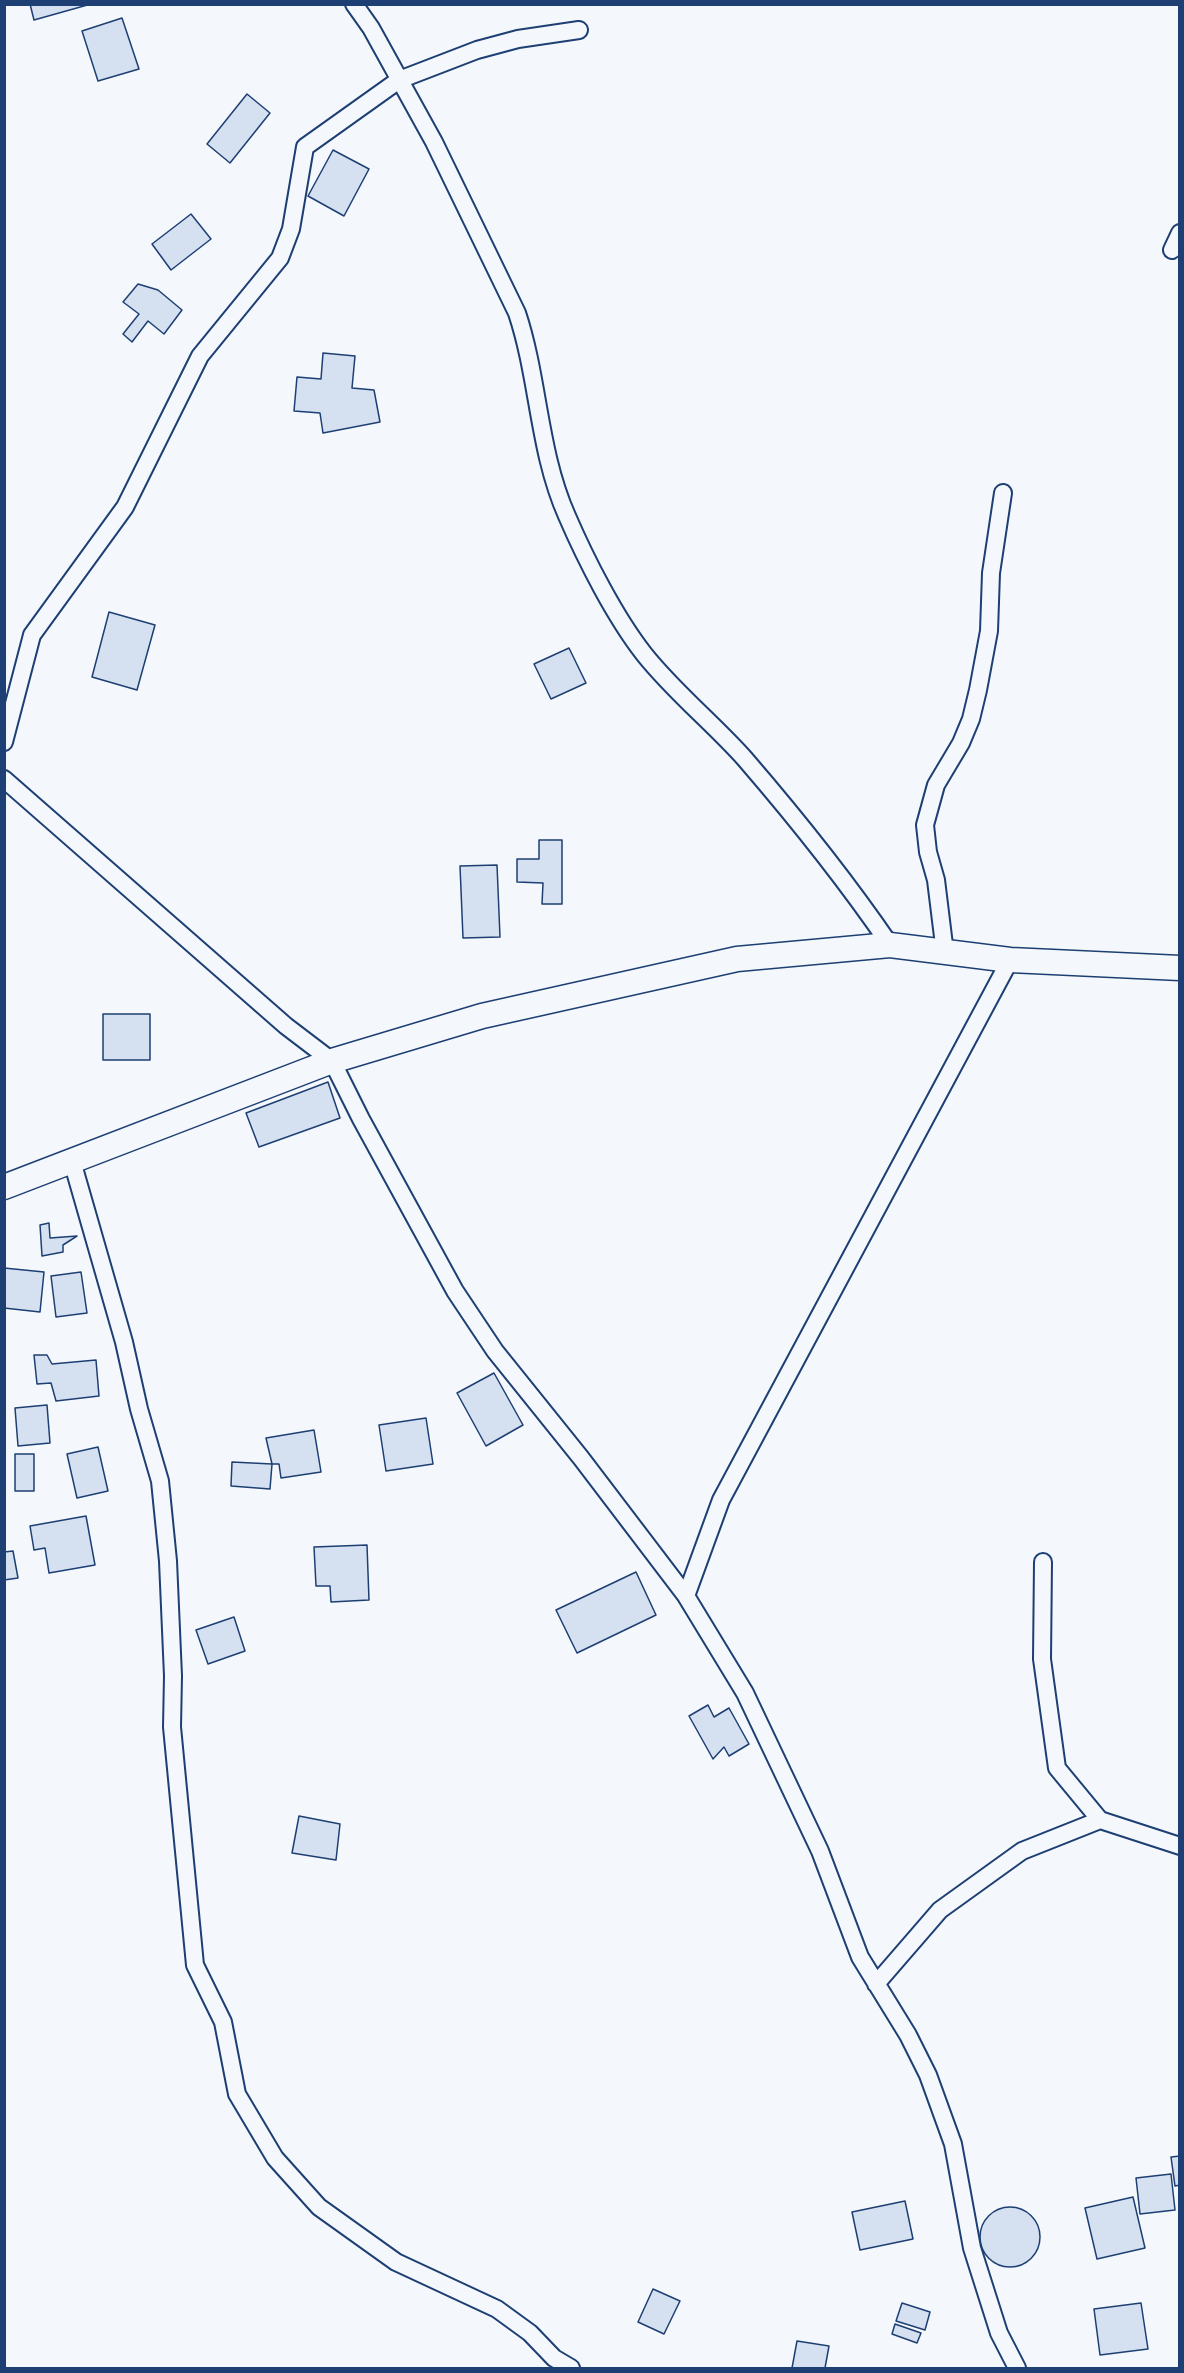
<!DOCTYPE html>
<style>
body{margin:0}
#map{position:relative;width:1184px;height:2373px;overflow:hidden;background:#f4f7fb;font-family:Poppins,sans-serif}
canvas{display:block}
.frame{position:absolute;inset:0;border:6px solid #1d3f73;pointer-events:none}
</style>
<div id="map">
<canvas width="1184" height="2373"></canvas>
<div class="frame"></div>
</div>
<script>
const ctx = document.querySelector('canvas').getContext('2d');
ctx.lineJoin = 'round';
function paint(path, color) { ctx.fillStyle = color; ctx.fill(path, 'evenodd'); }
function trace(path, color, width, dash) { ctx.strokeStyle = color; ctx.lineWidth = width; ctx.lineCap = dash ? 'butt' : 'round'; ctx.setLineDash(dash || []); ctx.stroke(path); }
const building = new Path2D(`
 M30 4H91L34 20Z
 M122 18 139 69 98 81 82 31Z
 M247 94 270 113 230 163 207 144Z
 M333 150 369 169 344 216 308 196Z
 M191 214 211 239 171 270 152 244Z
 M138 284 158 290 182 310 164 334 148 321 132 342 123 334 139 314 123 302Z
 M323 353 355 356 352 388 374 390 380 422 323 433 320 413 294 411 297 377 321 379Z
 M109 612 155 625 137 690 92 677Z
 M569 648 586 683 551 699 534 664Z
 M539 840H562V904H542L543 883 517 882V859H539Z
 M497 865 500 937 463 938 460 866Z
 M103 1014H150V1060H103Z
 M328 1082 340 1118 259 1147 246 1113Z
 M49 1223 50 1238 77 1236 63 1245V1252L42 1256 40 1225Z
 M4 1268 44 1272 40 1312 4 1308Z
 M81 1272 87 1313 56 1317 51 1276Z
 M34 1355H47L52 1364 96 1360 99 1396 56 1401 51 1383 37 1384Z
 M494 1373 523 1425 486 1446 457 1393Z
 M47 1405 50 1443 18 1446 15 1408Z
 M426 1418 433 1464 386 1471 379 1425Z
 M314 1430 321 1472 281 1478 279 1464H272L266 1438Z
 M98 1447 108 1491 77 1498 67 1454Z
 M15 1454H34V1491H15Z
 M232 1462 272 1464 270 1489 231 1486Z
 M86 1516 95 1565 49 1573 45 1548 34 1550 30 1526Z
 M367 1545 369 1600 331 1602 330 1586H316L314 1547Z
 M13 1551 18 1578 4 1580V1552Z
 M636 1572 656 1615 577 1653 556 1610Z
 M234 1617 245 1651 208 1664 196 1630Z
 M708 1705 714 1717 729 1708 749 1744 729 1756 724 1747 713 1759 689 1716Z
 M299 1816 340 1824 336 1860 292 1853Z
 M1180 2156V2185L1175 2186 1171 2157Z
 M1171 2174 1175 2210 1140 2214 1136 2178Z
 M1133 2197 1145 2248 1097 2259 1085 2208Z
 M905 2201 913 2239 860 2250 852 2212Z
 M980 2237a30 30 0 1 1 60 0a30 30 0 1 1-60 0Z
 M653 2289 680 2301 664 2334 638 2322Z
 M902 2303 930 2312 925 2330 896 2321Z
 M1141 2303 1148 2349 1100 2355 1094 2309Z
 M895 2324 921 2333 917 2343 892 2334Z
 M797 2341 829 2346 825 2368H792Z`);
const street = new Path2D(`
 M354 4 371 28 434 142 517 313C539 379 538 451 567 516 586 560 615 617 644 654 674 692 713 723 745 759 795 817 847 882 890 945
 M1172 250 1180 233
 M4 742 32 635 125 507 200 356 280 258 291 229 305 147 399 80 477 50 518 39 579 30
 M4 779 286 1026 332 1061 361 1119 455 1291 495 1351 581 1458 686 1596 745 1693 820 1851 860 1957 908 2035 928 2075 953 2144 972 2248 999 2333 1017 2368
 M945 953 936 880 928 852 925 825 936 785 961 743 971 719 978 690 989 631 991 573 1003 493
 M72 1161 124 1342 139 1409 160 1481 168 1561 173 1676 172 1727 195 1965 223 2022 237 2094 275 2158 319 2207 396 2262 497 2309 530 2333 554 2358 571 2368
 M686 1596 721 1500 1010 960
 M1100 1820 1180 1846
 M876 1984 940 1910 1022 1851 1100 1820 1057 1768 1042 1659 1043 1562`);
const secondary = new Path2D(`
 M4 1187 332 1061 482 1016 737 959 890 945 1010 960 1180 968`);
paint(building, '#d5e0f0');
trace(building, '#1d3f73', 1.5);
trace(street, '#1d3f73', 20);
trace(secondary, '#1d3f73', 27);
trace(street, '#f4f7fb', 16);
trace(secondary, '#f4f7fb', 24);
</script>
